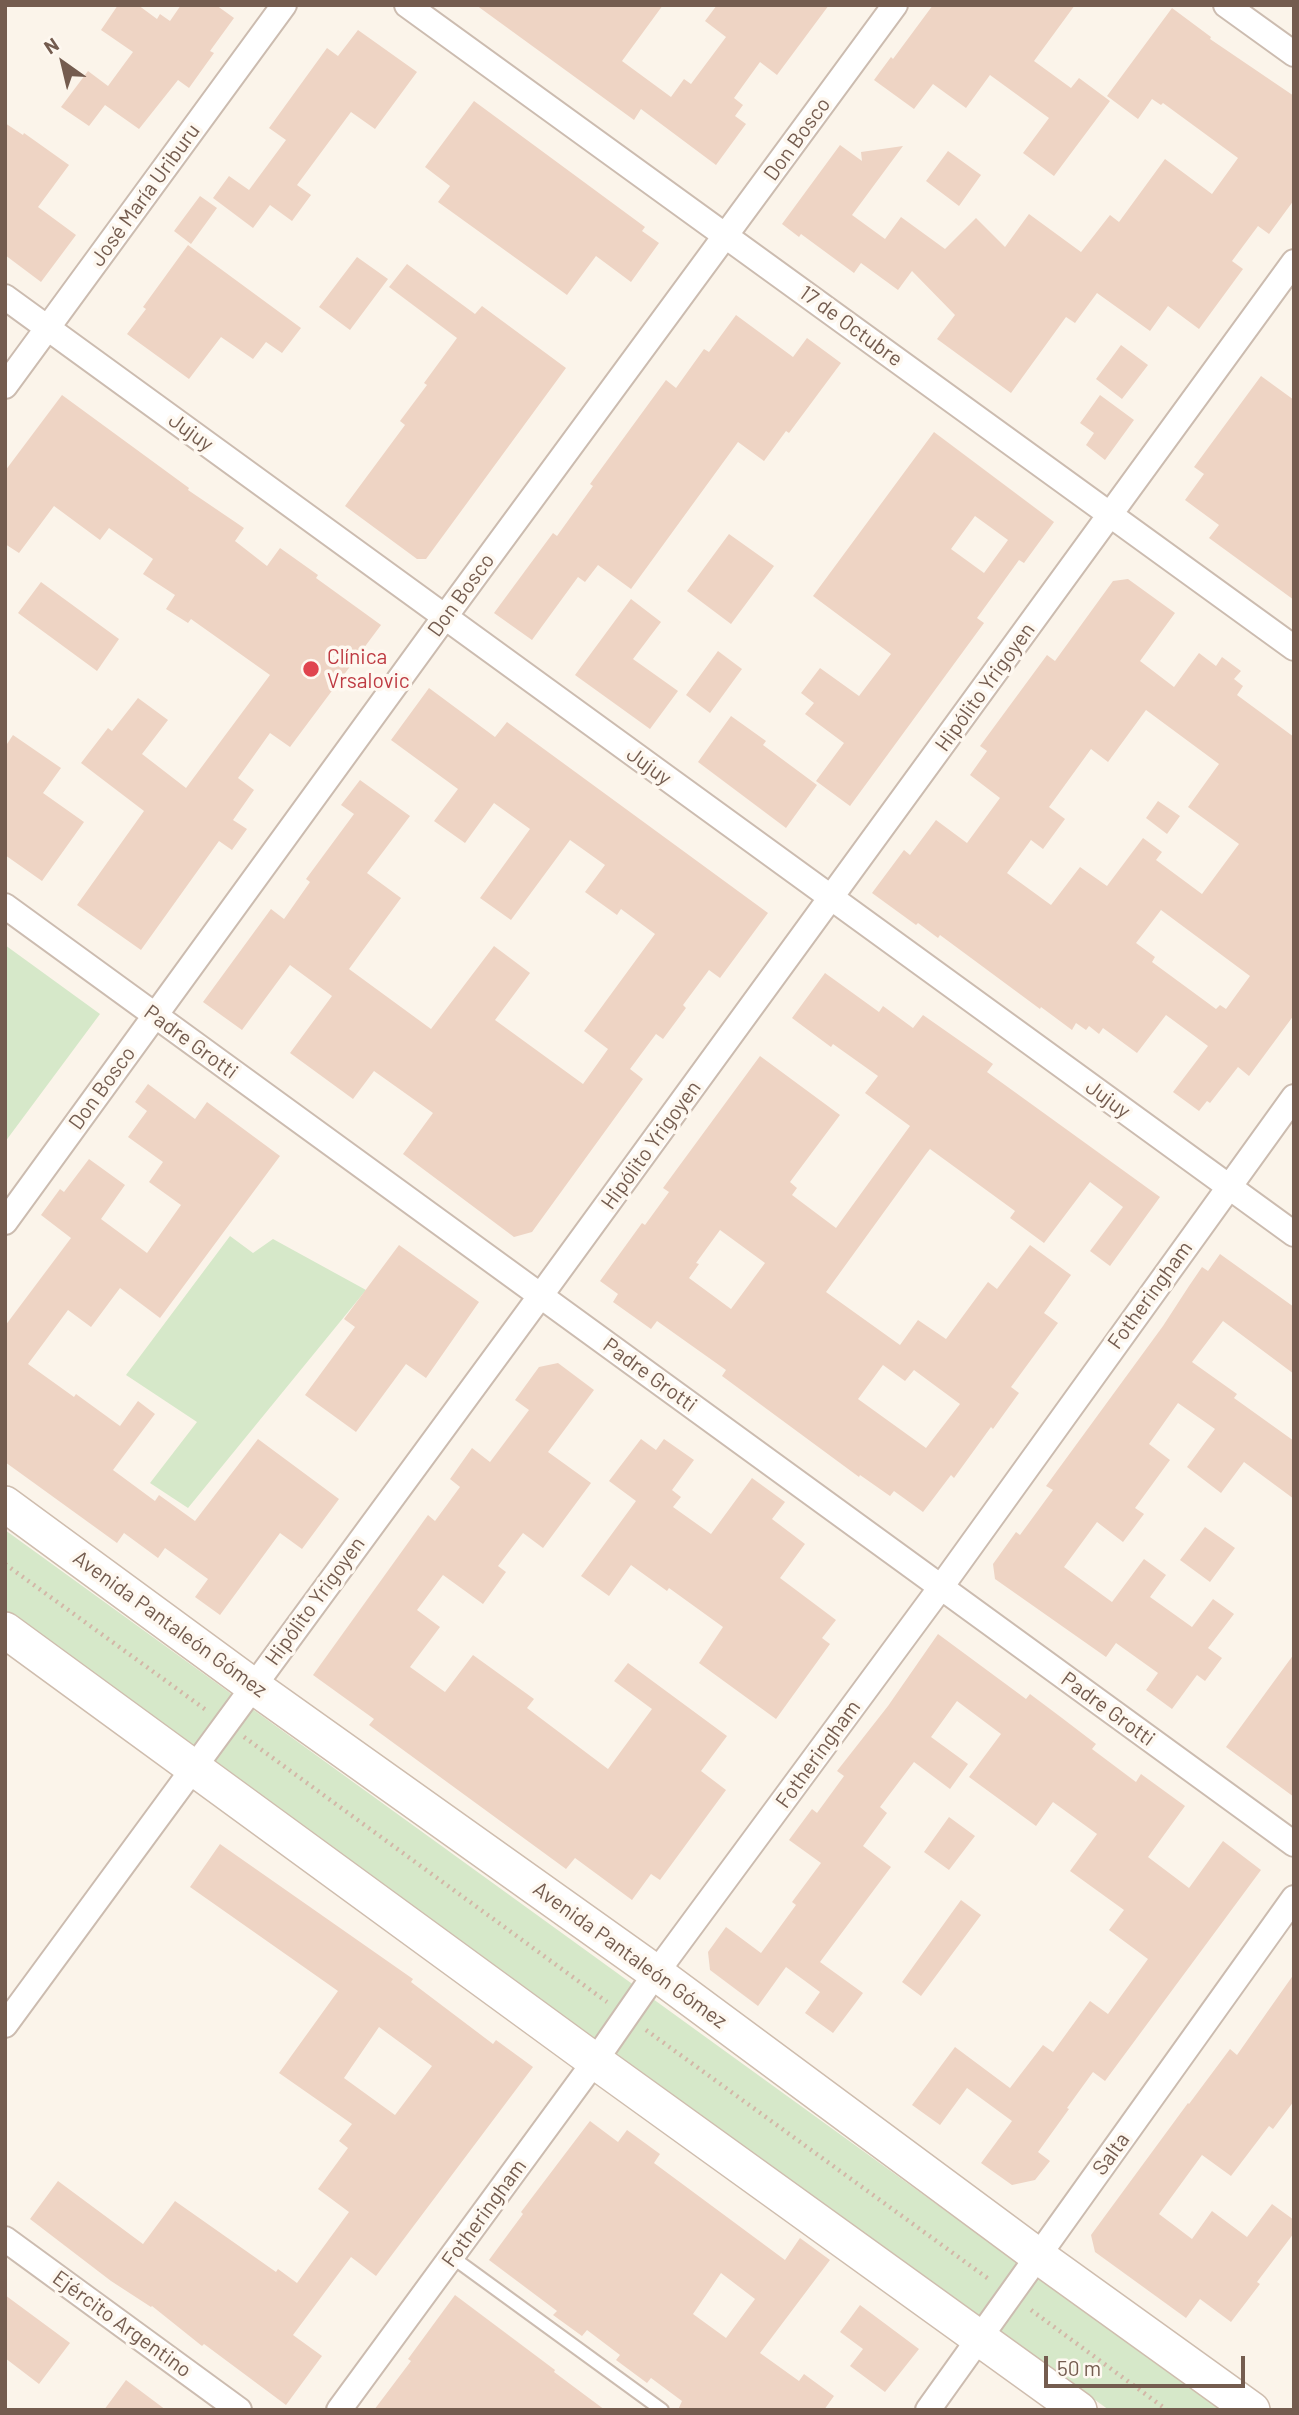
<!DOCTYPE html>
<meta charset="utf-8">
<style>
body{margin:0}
#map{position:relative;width:1299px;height:2415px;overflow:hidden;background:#fbf4ea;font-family:Barlow,sans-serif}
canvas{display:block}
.frame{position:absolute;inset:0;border:7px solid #745c4f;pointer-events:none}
.north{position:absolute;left:28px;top:28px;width:70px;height:70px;-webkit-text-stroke:5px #fef8f0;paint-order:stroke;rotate:326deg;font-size:19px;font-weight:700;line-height:28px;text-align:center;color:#745c4f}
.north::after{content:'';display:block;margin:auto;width:24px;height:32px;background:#745c4f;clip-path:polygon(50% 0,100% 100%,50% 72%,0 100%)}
.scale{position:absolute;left:1044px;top:2356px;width:201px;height:32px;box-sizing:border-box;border:4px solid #745c4f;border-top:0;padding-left:9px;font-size:21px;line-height:24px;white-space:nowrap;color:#745c4f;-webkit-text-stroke:5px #fef8f0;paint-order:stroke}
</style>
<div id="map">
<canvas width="1299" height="2415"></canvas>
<div class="frame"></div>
<div class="north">N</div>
<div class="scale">50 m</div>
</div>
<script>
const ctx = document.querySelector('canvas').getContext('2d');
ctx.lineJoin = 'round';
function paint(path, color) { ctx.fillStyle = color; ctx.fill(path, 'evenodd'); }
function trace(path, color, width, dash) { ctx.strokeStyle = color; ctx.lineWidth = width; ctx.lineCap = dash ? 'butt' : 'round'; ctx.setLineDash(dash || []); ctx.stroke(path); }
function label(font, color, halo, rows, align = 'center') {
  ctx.font = font + ' Barlow,sans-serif'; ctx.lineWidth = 7; ctx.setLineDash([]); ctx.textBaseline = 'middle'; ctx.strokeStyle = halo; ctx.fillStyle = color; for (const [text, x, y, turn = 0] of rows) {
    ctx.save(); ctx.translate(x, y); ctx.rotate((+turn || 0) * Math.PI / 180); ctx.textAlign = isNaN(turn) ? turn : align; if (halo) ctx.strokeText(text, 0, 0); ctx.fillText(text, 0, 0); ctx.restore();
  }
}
const green = new Path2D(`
 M5 945 100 1014 5 1142Z
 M230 1236 253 1253 273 1239 366 1290 188 1508 150 1483 197 1422 126 1375Z
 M5 1530 1221 2410H1109L5 1615Z`);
const building = new Path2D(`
 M118 5H138L157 19 160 14 170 21 181 5H216L234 18 210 51 214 53 189 88 178 80 139 129 105 105 89 126 61 107 88 71 108 86 133 52 101 30Z
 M476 5H663L622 61 671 97 684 79 691 84 726 37 705 21 717 5H829L777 75 760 62 734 98 743 105 735 116 746 124 716 165 641 109 634 120Z
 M933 5H1075L1034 61 1071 88 1079 78 1110 101 1054 176 1023 153 1049 118 990 75 966 108 933 84 914 109 874 80 891 57 893 59Z
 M1172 8 1211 37 1210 39 1294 96V200L1269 234 1258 226 1232 261 1243 269 1199 329 1168 306 1150 331 1097 293 1075 323 1066 317 1011 393 937 339 955 315 912 271 898 290 861 263 854 273 801 234 799 237 782 224 840 145 862 161 861 152 903 146 852 215 885 239 901 217 945 249 976 218 1005 247 1029 214 1081 252 1110 215 1119 222 1165 159 1212 194 1238 158 1163 103 1161 105 1152 99 1138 119 1107 96Z
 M358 30 417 72 375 129 351 112 297 185 311 195 292 221 270 205 253 228 213 198 229 176 249 190 286 140 269 128 327 48 338 56Z
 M474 101 645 227 642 231 659 243 631 282 596 256 567 295 438 202 450 186 425 167Z
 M5 123 23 135 24 133 69 165 38 207 76 235 41 282 5 255Z
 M948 151 981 175 959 206 926 181Z
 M200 196 217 208 191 244 174 231Z
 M188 245 301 328 282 353 266 342 253 359 221 337 189 379 127 334 146 309 143 307Z
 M357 257 388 279 350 330 319 307Z
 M407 264 475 314 482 306 566 368 426 559H417L345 506 405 425 400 421 427 385 424 383 457 338 389 287Z
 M736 315 793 357 807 338 841 363 789 433 786 431 764 461 738 442 631 589 598 565 585 582 578 577 532 640 494 613 553 533 557 536 593 486 590 484 666 380 676 388 704 349 709 352Z
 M1121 345 1148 365 1122 399 1096 379Z
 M1261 376 1294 400V600L1209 538 1219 525 1185 500 1204 474 1194 467Z
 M62 395 189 488 188 490 244 528 235 541 267 566 280 548 318 575 316 578 381 625 290 747 270 733 238 778 254 790 233 820 247 829 232 850 219 841 141 950 77 905 144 811 81 763 108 728 112 731 138 698 168 720 142 754 186 788 270 675 191 619 188 623 166 609 175 595 143 574 153 559 109 528 100 540 54 506 19 553 5 544V471Z
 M1100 395 1134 420 1105 460 1086 445 1094 433 1080 423Z
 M934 432 1054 522 1024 563 1019 560 977 618 984 623 850 806 816 781 844 743 805 714 814 703 801 693 820 668 859 696 891 654 813 596ZM975 516 1008 540 984 573 951 549Z
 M729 534 774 566 731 624 687 591Z
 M1128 579 1175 613 1140 661 1174 687 1199 653 1216 666 1222 657 1241 671 1234 679 1243 686 1237 695 1294 737V1015L1249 1076 1238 1067 1210 1103 1207 1101 1199 1111 1173 1092 1208 1046 1166 1015 1137 1053 1103 1028 1099 1034 1089 1026 1086 1030 1076 1023 1072 1030 1041 1007 1040 1009 940 935 938 938 918 923 916 925 872 893 904 850 910 855 936 820 967 843 1000 798 970 775 987 751 980 746 1047 655 1055 661 1113 581ZM1146 710 1219 764 1188 807 1239 844 1202 894 1156 860 1162 852 1143 838 1107 886 1080 867 1051 905 1007 873 1031 840 1043 849 1065 819 1049 807 1091 749 1108 762ZM1161 910 1250 976 1226 1009 1220 1005 1216 1009 1152 962 1155 957 1136 943Z
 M41 582 119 639 97 671 18 613Z
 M631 599 661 622 633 659 678 691 650 729 575 675Z
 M718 651 742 669 710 713 686 695Z
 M429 688 495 737 507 722 768 913 720 978 709 970 683 1005 686 1008 663 1039 656 1034 630 1069 643 1079 532 1232 514 1237 403 1154 433 1113 374 1071 353 1099 290 1053 332 996 290 965 242 1030 203 1002 271 909 284 919 310 882 306 879 354 814 341 805 360 780 410 816 367 873 401 898 349 969 431 1029 494 946 530 973 495 1020 583 1084 608 1049 584 1031 655 934 621 909 617 915 585 892 605 865 570 840 511 920 480 898 530 829 494 803 465 843 434 821 458 789 391 740Z
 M731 716 766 741 763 745 817 785 786 828 698 762Z
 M13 735 61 768 43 793 84 822 42 881 5 855V747Z
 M1158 801 1180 816 1167 834 1146 818Z
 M825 973 879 1012 883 1006 913 1028 923 1015 993 1064 987 1072 1160 1197 1110 1266 1090 1251 1123 1207 1090 1182 1044 1243 1010 1218 1015 1211 930 1149 926 1154 826 1292 900 1345 918 1320 946 1339 988 1282 997 1289 1030 1245 1071 1275 1044 1313 1058 1323 1011 1387 1019 1393 993 1429 991 1427 954 1478 951 1475 923 1512 894 1491 890 1496 860 1475 859 1477 722 1376 726 1370 657 1321 651 1329 613 1302 618 1294 600 1281 642 1223 645 1225 669 1192 663 1188 760 1056 840 1115 790 1182 797 1188 792 1195 836 1228 910 1126 865 1093 878 1076 833 1044 831 1047 792 1018ZM720 1230 765 1263 731 1309 689 1278 699 1264 696 1263ZM883 1365 905 1381 914 1370 960 1404 926 1448 858 1399Z
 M148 1084 195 1119 207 1102 280 1156 160 1318 120 1288 91 1327 68 1310 28 1364 74 1397 76 1394 120 1426 138 1401 155 1414 113 1470 155 1501 159 1495 195 1521 258 1439 339 1499 302 1549 280 1533 220 1615 195 1597 208 1579 165 1548 158 1558 124 1533 117 1543 5 1462V1326L71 1238 41 1215 60 1189 64 1192 89 1159 125 1185 101 1219 147 1253 181 1205 149 1182 163 1162 128 1137 147 1111 135 1102Z
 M399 1245 479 1302 426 1378 406 1364 356 1432 305 1395 355 1327 344 1319Z
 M1220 1254 1294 1307V1374L1223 1321 1192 1362 1237 1394 1234 1398 1294 1441V1499L1244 1462 1221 1493 1187 1467 1215 1429 1178 1403 1149 1444 1170 1460 1135 1508 1144 1514 1123 1542 1097 1522 1064 1567 1112 1602 1144 1559 1166 1575 1150 1597 1192 1627 1213 1599 1234 1614 1208 1648 1222 1658 1205 1681 1197 1675 1172 1709 1146 1690 1158 1673 1116 1643 1106 1657 995 1579 993 1564 1016 1532 1020 1535 1053 1490 1046 1486 1163 1326 1189 1286 1202 1267 1208 1271Z
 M558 1363 594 1390 548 1452 591 1483 543 1548 523 1533 498 1566 506 1572 483 1604 443 1575 417 1610 440 1627 410 1667 445 1692 473 1655 534 1699 527 1708 608 1769 652 1709 614 1681 628 1663 727 1736 701 1771 726 1790 660 1880 651 1874 632 1900 575 1858 566 1869 369 1725 374 1719 313 1675 428 1515 435 1521 460 1487 450 1479 472 1448 490 1462 529 1410 515 1400 539 1367Z
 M641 1439 656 1450 664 1439 694 1460 672 1490 681 1497 673 1507 711 1534 752 1478 785 1502 772 1519 805 1544 780 1578 836 1620 822 1638 830 1644 776 1719 699 1663 723 1627 669 1588 667 1591 631 1565 609 1596 581 1576 636 1501 609 1481Z
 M1205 1527 1235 1548 1210 1582 1180 1560Z
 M938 1634 1026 1699 1030 1694 1062 1718 1096 1744 1092 1749 1136 1782 1141 1774 1185 1806 1148 1857 1189 1888 1223 1841 1261 1870 1105 2081 1093 2072 1067 2108 1069 2109 1038 2152 1050 2161 1035 2180 1012 2185 981 2163 1012 2121 967 2088 940 2125 912 2105 955 2047 1010 2088 1043 2045 1053 2052 1090 2001 1108 2014 1148 1959 1109 1930 1124 1910 1070 1871 1097 1834 1053 1802 1036 1826 969 1777 1001 1734 957 1701 931 1737 968 1764 950 1789 914 1762 880 1807 887 1813 863 1846 891 1867 820 1962 863 1993 833 2033 805 2013 820 1992 786 1967 758 2006 710 1970 708 1952 726 1927 761 1953 796 1905 792 1902 821 1863 789 1840 812 1809 817 1813 844 1776 837 1771 888 1706Z
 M1294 1654V1797L1226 1747Z
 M949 1817 975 1836 949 1870 924 1852Z
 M220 1844 413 1979 411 1982 493 2044 496 2040 533 2067 376 2276 351 2257 293 2335 322 2356 286 2405 204 2344 202 2346 152 2306 151 2307 111 2281 30 2219 58 2181 143 2244 175 2201 276 2272 278 2269 297 2283 349 2212 318 2189 348 2148 339 2141 352 2124 279 2073 338 1991 190 1887ZM379 2027 432 2066 395 2115 344 2078Z
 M961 1900 981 1915 921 1996 902 1982Z
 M1294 1974V2101L1273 2129 1269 2126 1231 2176 1202 2155 1159 2214 1192 2239 1212 2211 1247 2237 1272 2204 1294 2220V2233L1257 2282 1260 2284 1231 2322 1200 2299 1186 2318 1095 2252 1091 2235 1188 2103 1189 2104 1230 2049 1237 2055Z
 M590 2121 618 2142 627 2130 660 2154 654 2163 785 2260 800 2238 830 2260 760 2353 799 2381 804 2374 834 2396 824 2410H678L682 2401 651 2378 647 2383 616 2360 620 2355 587 2330 582 2336 553 2315 557 2311 489 2260 523 2214 521 2212ZM721 2273 755 2299 726 2338 693 2314Z
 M5 2295 70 2343 39 2384 5 2358Z
 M455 2295 555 2370 554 2372 605 2410H374L411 2361 408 2359Z
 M860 2305 919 2349 885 2392 850 2366 863 2349 840 2332Z
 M126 2380 166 2410H104Z`);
const path = new Path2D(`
 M5 1564 206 1710
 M244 1737 607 2002
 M646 2030 990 2280
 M1031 2310 1167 2410`);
const service = new Path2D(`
 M452 2257 662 2410`);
const minor = new Path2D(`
 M407 5 1294 648
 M1226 5 1294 54
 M5 297 1294 1234
 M5 386 284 5
 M5 906 1294 1844
 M5 1222 444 618 895 5
 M5 2025 541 1295 1294 262
 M5 2239 239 2410
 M339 2410 595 2061 656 1973 941 1587 1294 1097
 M928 2410 1294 1898`);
const secondary = new Path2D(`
 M5 1504 253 1686 656 1973 1038 2256 1252 2410
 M5 1630 581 2051 1079 2410`);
const markers = [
 [311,669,9,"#e0444e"]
];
const streetNames = [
 ["Don Bosco",797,139,-54],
 ["José María Uriburu",145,195,-54],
 ["17 de Octubre",851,326,36],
 ["Jujuy",191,432,36],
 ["Don Bosco",461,595,-54],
 ["Hipólito Yrigoyen",985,687,-54],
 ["Jujuy",649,766,36],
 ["Padre Grotti",191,1042,36],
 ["Don Bosco",102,1088,-54],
 ["Jujuy",1108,1099,36],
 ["Hipólito Yrigoyen",651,1145,-54],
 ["Fotheringham",1150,1295,-54],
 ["Padre Grotti",650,1375,36],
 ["Hipólito Yrigoyen",315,1601,-54],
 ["Avenida Pantaleón Gómez",170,1624,36],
 ["Padre Grotti",1108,1709,36],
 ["Fotheringham",818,1754,-54],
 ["Avenida Pantaleón Gómez",630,1955,36],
 ["Salta",1111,2154,-54],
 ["Fotheringham",484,2213,-54],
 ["Ejército Argentino",122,2324,36]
];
const healthNames = [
 ["Clínica",327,657],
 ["Vrsalovic",327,681]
];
paint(green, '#d6e8c9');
paint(building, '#eed4c4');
trace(service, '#ccbcb0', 16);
trace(minor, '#ccbcb0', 28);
trace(secondary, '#cfbdae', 38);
trace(path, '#d3b7a7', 4.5, [2, 5]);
trace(service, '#fff', 12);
trace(minor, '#fff', 24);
trace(secondary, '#fff', 35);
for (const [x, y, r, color] of markers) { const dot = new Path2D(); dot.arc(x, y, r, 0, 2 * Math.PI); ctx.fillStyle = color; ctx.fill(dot); trace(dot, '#fef8f0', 2.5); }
label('21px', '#745c4f', '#fef8f0', streetNames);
label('21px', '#be3a42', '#fef8f0', healthNames, 'left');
</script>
